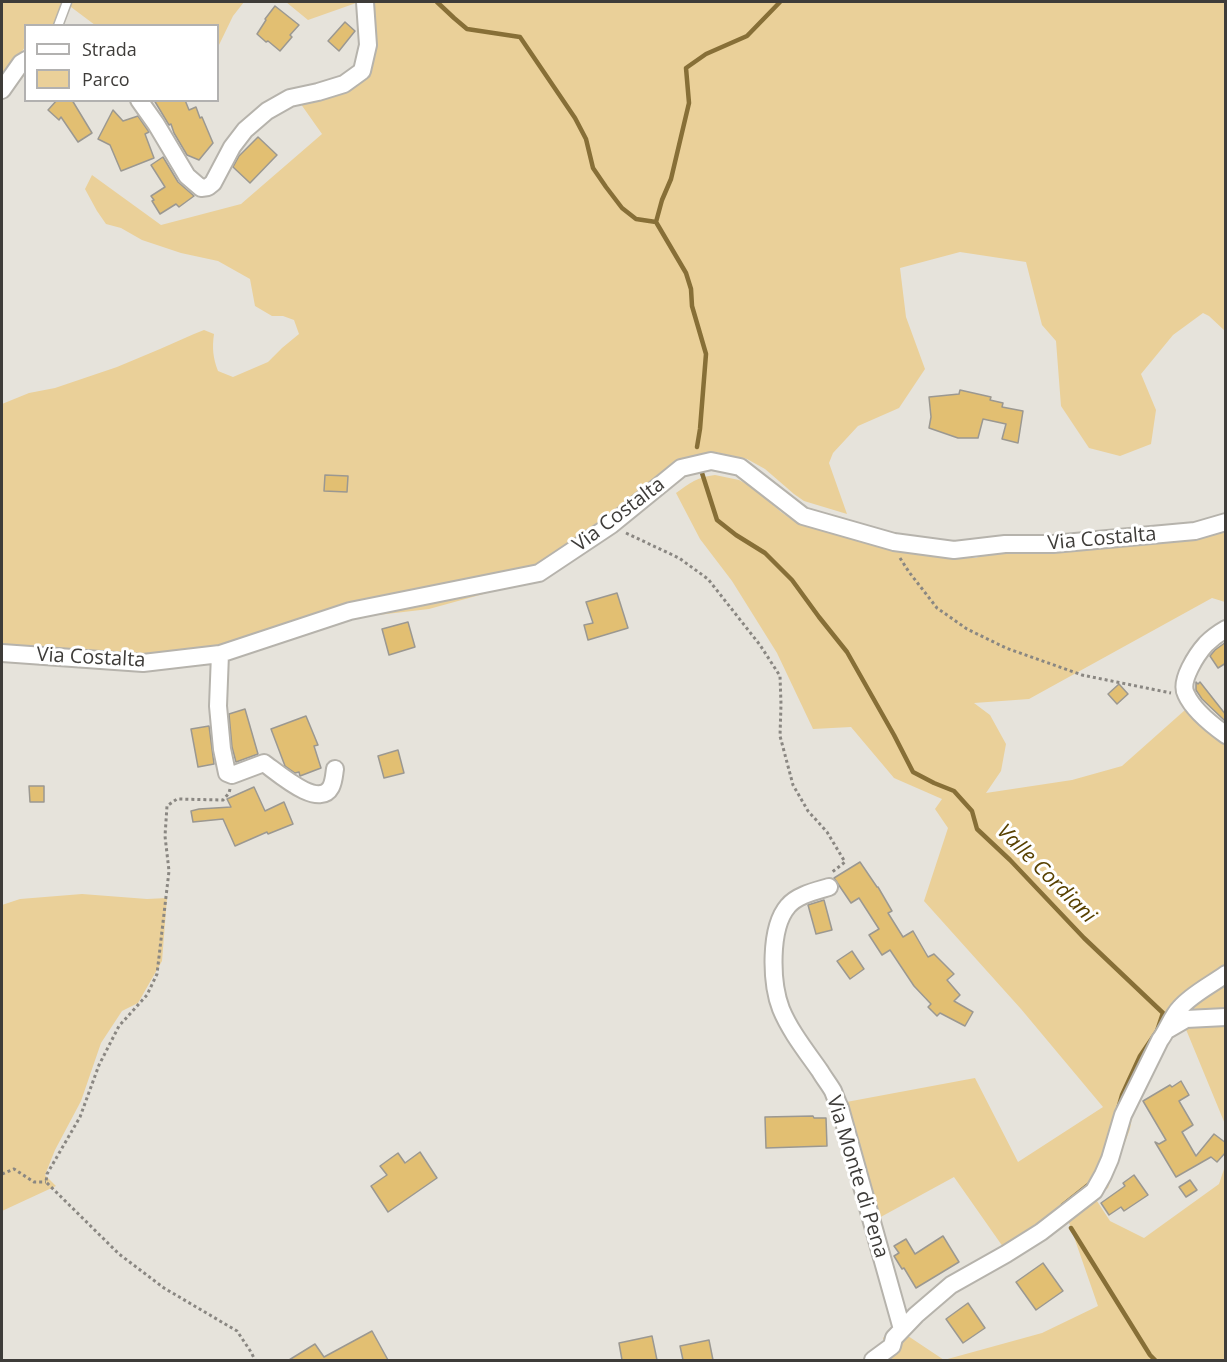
<!DOCTYPE html>
<style>
body{margin:0}
#map{position:relative;width:1227px;height:1362px;overflow:hidden;background:#e6e3db;font-family:"Open Sans",sans-serif}
canvas{display:block}
.frame{position:absolute;inset:0;border:3px solid #3e3c39;pointer-events:none}
.legend{position:absolute;left:24px;top:24px;width:195px;height:78px;box-sizing:border-box;background:#fff;border:2px solid #b2b1b0;margin:0;padding:8px 10px;list-style:none;font-size:18px;color:#3e3c39}
.legend li{display:flex;align-items:center;gap:12px;height:30px}
.legend b{width:30px;border:2px solid #b2b1b0}
</style>
<div id="map">
<canvas width="1227" height="1362"></canvas>
<div class="frame"></div>
<ul class="legend">
<li><b style="height:8px;background:#fff"></b>Strada</li>
<li><b style="height:16px;background:#ead099"></b>Parco</li>
</ul>
</div>
<script>
const ctx = document.querySelector('canvas').getContext('2d');
ctx.lineJoin = 'round';
function paint(path, color) { ctx.fillStyle = color; ctx.fill(path, 'evenodd'); }
function trace(path, color, width, dash) { ctx.strokeStyle = color; ctx.lineWidth = width; ctx.lineCap = dash ? 'butt' : 'round'; ctx.setLineDash(dash || []); ctx.stroke(path); }
function label(font, color, halo, rows, align = 'center') {
  ctx.font = font + ' "Open Sans",sans-serif'; ctx.lineWidth = 6; ctx.setLineDash([]); ctx.textBaseline = 'middle'; ctx.strokeStyle = halo; ctx.fillStyle = color; for (const [text, x, y, turn = 0] of rows) {
    ctx.save(); ctx.translate(x, y); ctx.rotate((+turn || 0) * Math.PI / 180); ctx.textAlign = isNaN(turn) ? turn : align; if (halo) ctx.strokeText(text, 0, 0); ctx.fillText(text, 0, 0); ctx.restore();
  }
}
const green = new Path2D(`
 M2 2H244L233 16 218 47V26L95 25 67 4 61 25 26 26 25 47 2 79Z
 M286 2H359L308 20Z
 M368 2H1225V331L1209 316 1203 313 1173 335 1141 374 1156 410 1151 444 1120 456 1089 448 1061 406 1056 341 1042 325 1026 262 960 252 900 268 906 317 925 369 899 408 858 426 833 453 829 463 847 514 804 501 794 494 765 469 747 459 715 452 695 455 679 463 614 512 577 536 545 577 429 609 310 623 156 664 2 662V404L29 393 55 388 117 367 160 349 194 334 204 330 214 334C212 348 213 358 218 371L233 377 268 362 282 348 299 334 294 320 283 316H272L255 306 250 279 218 261 181 253 142 240 121 228 106 224 97 211 85 189 92 175 161 225 241 204 322 134 298 100 367 73Z
 M715 475 739 480 752 487 781 512 795 522 819 529 898 550 952 557 976 558 1011 543 1225 524V602L1212 598 1029 699 974 703 990 715 1006 744 1001 771 986 793 1072 780 1122 766 1185 710 1206 726 1225 744V1124L1185 1027 1169 1037 1134 1105 1130 1129 1108 1188 1095 1198 1110 1221 1144 1238 1219 1184 1225 1166V1360H885L877 1347 884 1341 883 1338 887 1334 889 1335 896 1328 944 1360 1042 1333 1098 1306 1066 1214 1008 1254 954 1177 877 1219 841 1103 975 1078 1018 1162 1103 1107 1021 1009 924 901 948 828 935 809 942 799 894 778 851 727 813 729 777 653 732 581 700 539 676 493C690 483 697 477 715 475Z
 M82 894 147 899 167 898 162 961 138 1003 122 1011 101 1043 81 1101 55 1150 45 1175 56 1186 2 1211V905L20 899Z`);
const stream = new Path2D(`
 M437 2 454 18 467 29 520 37 575 118 586 139 593 168 606 187 622 208 636 219 656 222 686 273 691 289 692 306 706 354 700 429 697 447
 M656 222 662 200 671 179 689 103 686 68 706 54 747 36 780 2
 M702 473 717 520 736 535 765 553 792 580 819 617 847 652 894 735 913 772 934 783 954 791 972 811 977 829 1010 860 1084 938 1163 1013 1157 1031 1140 1056 1122 1095 1118 1109
 M1063 1205 1092 1182
 M1071 1228 1150 1355 1155 1360`);
const building = new Path2D(`
 M275 6 299 25 290 35 292 37 280 51 268 41 266 42 257 34 266 20 265 19Z
 M345 22 355 31 339 51 328 41Z
 M57 100H72L92 133 78 142 61 117 59 120 48 110Z
 M154 100H185L189 110 196 107 200 118 202 117 213 143 199 160 187 155 174 133 171 124 169 125Z
 M113 110 123 121 138 116 149 132 145 134 154 158 121 171 110 145 98 139Z
 M258 137 277 155 250 183 233 167 239 156Z
 M163 157 178 182 194 196 179 207 176 204 160 214 152 201 154 200 151 196 165 187 151 165Z
 M960 390 991 397 990 400 1003 403 1002 407 1023 411 1018 443 1002 439 1006 424 983 419 978 438H958L929 428 931 417 929 397 959 394Z
 M325 475 348 476 347 492 324 491Z
 M617 593 628 628 588 640 584 625 593 623 586 602Z
 M408 622 415 647 389 655 382 629Z
 M1226 642V663L1218 668 1210 656 1215 650Z
 M1196 682 1198 684 1200 682 1226 715V718L1224 720 1202 699 1196 690Z
 M1119 684 1128 694 1117 704 1108 694Z
 M245 709 258 754 236 762 232 747 229 714Z
 M306 716 318 745 314 746 321 768 300 776 299 772 295 773 285 766 271 729Z
 M209 726 214 764 198 767 191 729Z
 M398 750 404 773 384 778 378 756Z
 M29 786H44V802H30Z
 M254 787 265 811 284 802 293 824 268 834 267 832 235 846 223 819 193 822 191 811 199 809 231 807 227 799Z
 M860 862 877 887H878L892 911 888 913 903 937 913 931 928 957 934 954 954 974 947 980 960 995 954 1001 973 1012 965 1026 940 1013 937 1016 928 1007 931 1004 914 986 890 950 882 955 869 935 879 929 859 898 851 903 834 878Z
 M824 900 832 930 816 934 808 905Z
 M852 951 864 969 850 979 837 961Z
 M1181 1081 1189 1095 1179 1101 1193 1125 1182 1132 1196 1156 1214 1134 1226 1143V1152L1217 1162 1211 1157 1176 1177 1155 1142 1159 1144 1166 1140 1143 1101 1170 1085 1172 1087Z
 M813 1116 814 1118H826L827 1146 766 1148 765 1117Z
 M420 1152 437 1178 388 1212 371 1186 387 1175 380 1166 398 1153 405 1163Z
 M1134 1175 1148 1195 1124 1211 1121 1207 1109 1215 1101 1203 1125 1186 1123 1183Z
 M1190 1180 1197 1190 1186 1197 1179 1187Z
 M943 1236 959 1262 916 1288 904 1268 902 1269 894 1256 899 1253 894 1246 906 1239 915 1254Z
 M1043 1263 1063 1291 1036 1310 1016 1282Z
 M968 1303 985 1328 963 1343 946 1319Z
 M372 1331 388 1360H289L315 1344 324 1357Z
 M652 1336 657 1360H622L619 1343Z
 M709 1340 713 1360H683L680 1346Z`);
const path = new Path2D(`
 M626 533 679 558 708 579 760 645 780 676 781 704 780 736 793 785 808 811 827 832 845 862 831 873
 M900 558 909 572 937 608 967 629 1006 648 1082 675 1171 693
 M230 789 229 793 223 800 177 799 167 806 165 836 169 871 157 974 147 995 119 1026 99 1065 80 1117 47 1174 46 1182 119 1254 164 1288 237 1331 251 1352 255 1360
 M2 1174 14 1169 34 1182H46`);
const lane = new Path2D(`
 M58 26 67 2`);
const street = new Path2D(`
 M2 90 21 63 26 60
 M139 100 156 124 187 176 201 188 208 187 213 183 232 147 245 130 267 111 290 98 318 92 344 84 362 71 368 45 365 2
 M1226 629C1219 633 1212 638 1206 644 1197 654 1179 681 1186 694 1193 710 1212 725 1226 735
 M2 653 143 663 220 654 350 611 539 573 611 525 681 468 711 461 740 467 803 516 894 542 954 550 1005 544H1053L1195 531 1226 522
 M220 654 218 706 222 749 227 773 232 775 264 763C277 772 319 810 331 787 334 781 334 775 335 769
 M829 887C816 891 797 895 788 906 769 928 771 983 781 1009 790 1031 806 1051 820 1071 824 1078 829 1084 833 1091 835 1096 837 1102 840 1108L902 1329
 M1167 1030 1186 1019 1226 1017
 M892 1346 894 1338 916 1315 951 1285 1006 1254 1041 1232 1094 1191 1103 1175 1110 1159 1123 1115 1160 1040C1167 1031 1172 1016 1180 1008 1192 994 1211 985 1226 974
 M873 1360 892 1346`);
const streetNames = [
 ["Via Costalta",619,515,-37],
 ["Via Costalta",1102,539,-5],
 ["Via Costalta",91,658,3],
 ["Via Monte di Pena",857,1177,73]
];
const waterNames = [
 ["Valle Cordiani",1046,874,45]
];
paint(green, '#ead099');
trace(stream, '#876f37', 4.5);
paint(building, '#e2bf72');
trace(building, '#9b9891', 1.5);
trace(lane, '#b6b3ac', 11);
trace(street, '#b6b3ac', 20);
trace(path, '#8a8782', 3, [3, 3]);
trace(lane, '#fff', 8);
trace(street, '#fff', 16);
label('20px', '#3e3c39', '#fff', streetNames);
label('italic 21px', '#584100', '#fff', waterNames);
</script>
